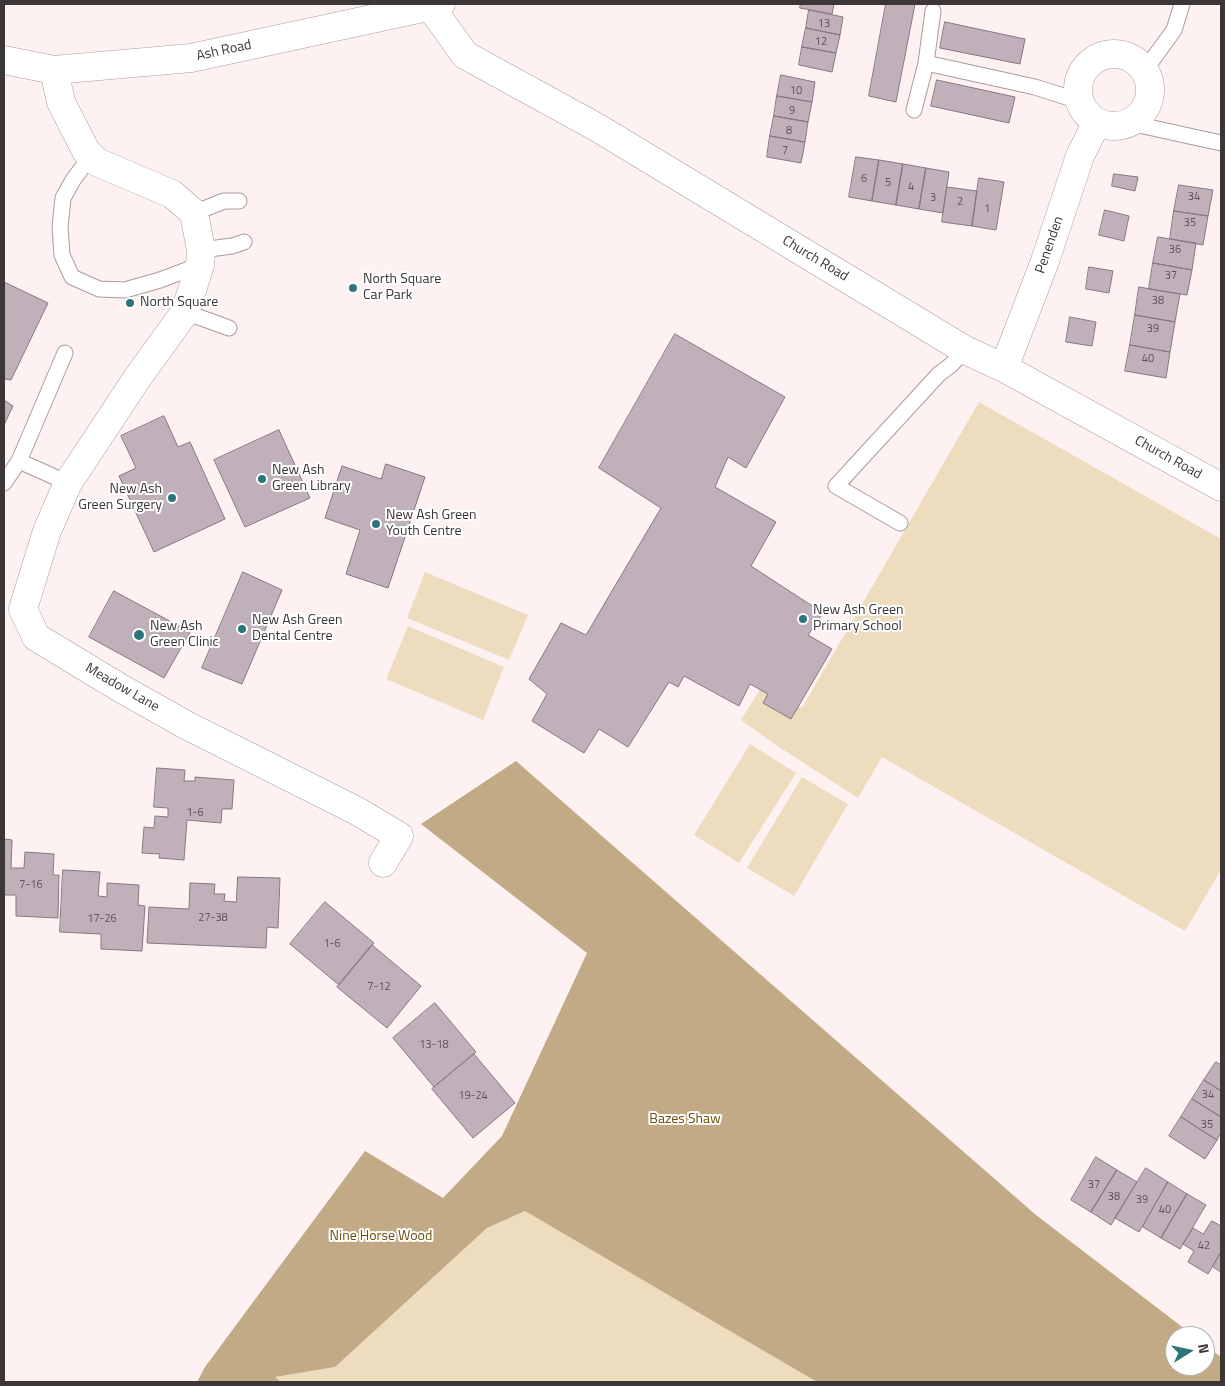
<!DOCTYPE html>
<style>
body{margin:0}
#map{position:relative;width:1225px;height:1386px;overflow:hidden;background:#fdf1f2;font-family:"Titillium Web",sans-serif}
canvas{display:block}
.frame{position:absolute;inset:0;border:5px solid #3d3636;pointer-events:none}
.north{position:absolute;left:1165px;top:1326px;width:50px;height:50px;box-sizing:border-box;background:#fff;border:1px solid #b1afaf;border-radius:50%;rotate:80deg;font-size:14px;font-weight:700;line-height:20px;text-align:center;color:#3d3636}
.north::after{content:'';display:block;margin:auto;width:18px;height:22px;background:#2c757d;clip-path:polygon(50% 0,100% 100%,50% 72%,0 100%)}
</style>
<div id="map">
<canvas width="1225" height="1386"></canvas>
<div class="frame"></div>
<div class="north">N</div>
</div>
<script>
const ctx = document.querySelector('canvas').getContext('2d');
ctx.lineJoin = 'round';
function paint(path, color) { ctx.fillStyle = color; ctx.fill(path, 'evenodd'); }
function trace(path, color, width, dash) { ctx.strokeStyle = color; ctx.lineWidth = width; ctx.lineCap = dash ? 'butt' : 'round'; ctx.setLineDash(dash || []); ctx.stroke(path); }
function label(font, color, halo, rows, align = 'center') {
  ctx.font = font + ' "Titillium Web",sans-serif'; ctx.lineWidth = 4; ctx.setLineDash([]); ctx.textBaseline = 'middle'; ctx.strokeStyle = halo; ctx.fillStyle = color; for (const [text, x, y, turn = 0] of rows) {
    ctx.save(); ctx.translate(x, y); ctx.rotate((+turn || 0) * Math.PI / 180); ctx.textAlign = isNaN(turn) ? turn : align; if (halo) ctx.strokeText(text, 0, 0); ctx.fillText(text, 0, 0); ctx.restore();
  }
}
const green = new Path2D(`
 M979 402 1221 539V870L1185 931 882 757 858 798 779 747 741 720 761 688 802 708Z
 M425 572 528 615 509 660 407 618Z
 M408 626 504 667 483 720 386 679Z
 M750 744 796 773 739 863 694 835Z
 M802 777 848 804 794 896 747 868Z
 M525 1211 551 1226 817 1382H281L275 1377 335 1367 487 1228Z`);
const forest = new Path2D(`
 M516 761 1036 1215 1194 1336H1175V1366H1205V1345L1221 1357V1382H817L525 1211 487 1228 335 1367 275 1377 281 1382H197L205 1367 365 1151 443 1198 502 1136 587 953 421 824Z`);
const building = new Path2D(`
 M801 4H834L832 14 800 8Z
 M886 4H915L896 102 869 96Z
 M809 10 843 17 840 35 806 28Z
 M945 22 1025 39 1020 64 940 48Z
 M806 28 840 35 836 53 802 47Z
 M802 47 836 53 832 72 799 65Z
 M781 75 815 82 812 102 777 96Z
 M937 80 1015 97 1009 123 931 106Z
 M777 96 812 102 808 122 774 116Z
 M774 116 808 122 805 142 770 136Z
 M770 136 805 142 801 163 767 157Z
 M856 157 879 160 872 201 849 197Z
 M879 160 903 164 896 205 872 201Z
 M903 164 926 168 919 209 896 205Z
 M926 168 949 172 943 213 919 209Z
 M1114 174 1138 177 1135 191 1112 186Z
 M979 178 1004 182 996 230 972 226Z
 M1179 185 1213 190 1208 216 1174 211Z
 M947 187 977 191 972 226 942 222Z
 M1105 210 1129 216 1124 241 1099 235Z
 M1174 211 1208 216 1203 245 1170 239Z
 M1158 237 1196 243 1192 270 1153 263Z
 M1153 263 1192 270 1187 295 1149 289Z
 M1089 267 1113 271 1109 293 1086 289Z
 M4 282 48 303 11 380 5 379 4 382Z
 M1139 287 1180 294 1175 322 1135 315Z
 M1135 315 1175 322 1170 352 1130 345Z
 M1070 317 1096 322 1092 346 1066 342Z
 M675 334 785 397 746 468 728 457 715 487 776 522 751 566 823 613 808 635 832 649 791 719 763 703 768 694 750 684 739 706 684 676 678 687 669 682 628 747 599 729 584 753 532 721 547 694 529 679 561 623 586 635 661 508 599 468Z
 M1130 345 1170 352 1166 378 1125 371Z
 M4 400 13 406 4 425Z
 M164 416 178 447 190 442 225 519 154 552 119 476 136 468 121 436Z
 M279 430 310 498 245 527 214 460Z
 M386 464 425 477 388 588 346 574 360 530 325 518 342 466 381 479Z
 M243 572 282 590 242 684 202 668Z
 M114 591 190 632 164 678 89 637Z
 M157 768 185 770 184 781H195V777L234 780 232 809H222L221 823 187 820 184 860 159 858 160 854 142 853 144 827 154 828 155 816 168 817V808L154 807Z
 M4 839 12 840 11 868H24L25 852 54 854 53 875H59L58 918 16 916V895H4Z
 M63 870 100 872 98 896 107 897V883L139 885 138 905 145 906 142 951 101 949V934L60 932Z
 M238 877 280 878 278 928 267 927 266 948 147 943 149 907 189 909 190 883 215 884 214 894H225L224 901 236 902Z
 M325 902 374 943 339 985 290 944Z
 M372 945 421 986 387 1028 337 987Z
 M435 1003 476 1052 434 1087 393 1038Z
 M474 1054 515 1103 473 1138 432 1089Z
 M1216 1062 1221 1065V1091L1204 1080Z
 M1204 1080 1221 1091V1117L1192 1099Z
 M1192 1099 1221 1117V1132L1217 1140 1181 1117Z
 M1181 1117 1217 1140 1205 1159 1169 1136Z
 M1096 1157 1117 1170 1091 1212 1071 1200Z
 M1146 1168 1168 1182 1139 1232 1115 1218Z
 M1117 1170 1137 1182 1111 1225 1091 1212Z
 M1168 1182 1187 1194 1161 1238 1143 1227Z
 M1187 1194 1206 1205 1180 1249 1161 1238Z
 M1212 1221 1221 1226V1252L1208 1274 1188 1262 1194 1251 1183 1244 1193 1228 1203 1234Z
 M1221 1252V1272L1213 1267Z`);
const lane = new Path2D(`
 M926 63 1035 87 1079 101
 M1145 70 1174 30 1182 4
 M914 110 926 63 933 11
 M1130 123 1221 143
 M86 151 87 161 73 180 63 198 60 227 62 255 72 277 99 289 125 290 160 280 200 265
 M194 213 224 201H239
 M201 250 232 246 244 242
 M185 312 229 328
 M19 461 68 483
 M4 483 19 461 65 353
 M900 523 836 486 939 374 951 365 965 350`);
const street = new Path2D(`
 M430 6 465 55 598 128 965 350 1004 368 1221 487
 M1078 90a36 36 0 1 1 72 0a36 36 0 1 1-72 0Z
 M54 70 61 102 86 151 97 162 172 194 194 213 201 250 200 265 185 312 138 377 68 483 47 531 23 609 36 637 122 689 186 725 357 811 399 836 383 863
 M1004 368 1045 261 1080 156 1097 122`);
const secondary = new Path2D(`
 M4 60 54 70 191 58 441 4`);
const markers = [
 [353,288,5,"#2c757d"],
 [130,303,5,"#2c757d"],
 [262,479,5,"#2c757d"],
 [172,498,5,"#2c757d"],
 [376,524,5,"#2c757d"],
 [803,619,5,"#2c757d"],
 [242,629,5,"#2c757d"],
 [139,635,6,"#2c757d"]
];
const numberNames = [
 ["13",824,24],
 ["12",821,42],
 ["10",796,91],
 ["9",792,111],
 ["8",789,131],
 ["7",785,151],
 ["6",864,179],
 ["5",888,183],
 ["4",911,187],
 ["34",1194,197],
 ["3",933,198],
 ["2",960,202],
 ["1",987,209],
 ["35",1190,223],
 ["36",1175,250],
 ["37",1171,276],
 ["38",1158,301],
 ["39",1153,329],
 ["40",1148,359],
 ["1-6",195,813],
 ["7-16",31,885],
 ["27-38",213,918],
 ["17-26",102,919],
 ["1-6",332,944],
 ["7-12",379,987],
 ["13-18",434,1045],
 ["34",1208,1095],
 ["19-24",473,1096],
 ["35",1207,1125],
 ["37",1094,1185],
 ["38",1114,1197],
 ["39",1142,1200],
 ["40",1165,1210],
 ["42",1204,1246]
];
const streetNames = [
 ["Ash Road",224,51,-12],
 ["Penenden",1050,245,-71],
 ["Church Road",815,259,31],
 ["Church Road",1168,458,29],
 ["Meadow Lane",122,688,30]
];
const poiNames = [
 ["North Square",363,280],
 ["Car Park",363,296],
 ["North Square",140,303],
 ["New Ash",272,471],
 ["Green Library",272,487],
 ["New Ash",162,490,"right"],
 ["Green Surgery",162,506,"right"],
 ["New Ash Green",386,516],
 ["Youth Centre",386,532],
 ["New Ash Green",813,611],
 ["Primary School",813,627],
 ["New Ash Green",252,621],
 ["Dental Centre",252,637],
 ["New Ash",150,627],
 ["Green Clinic",150,643]
];
const parkNames = [
 ["Bazes Shaw",685,1120],
 ["Nine Horse Wood",381,1237]
];
paint(green, '#eedcbe');
paint(forest, '#c1aa85');
paint(building, '#bfb0ba');
trace(building, '#867881', 1);
trace(lane, '#ad9b9c', 17);
trace(street, '#ad9b9c', 29);
trace(secondary, '#ad9b9c', 29);
trace(lane, '#fff', 15);
trace(street, '#fff', 28);
trace(secondary, '#fff', 28);
for (const [x, y, r, color] of markers) { const dot = new Path2D(); dot.arc(x, y, r, 0, 2 * Math.PI); ctx.fillStyle = color; ctx.fill(dot); trace(dot, '#fff', 2); }
label('11px', '#5e5457', null, numberNames);
label('14px', '#3d3636', '#fff', streetNames);
label('14px', '#3d3636', '#fff', poiNames, 'left');
label('14px', '#6e4e0c', '#fff', parkNames);
</script>
